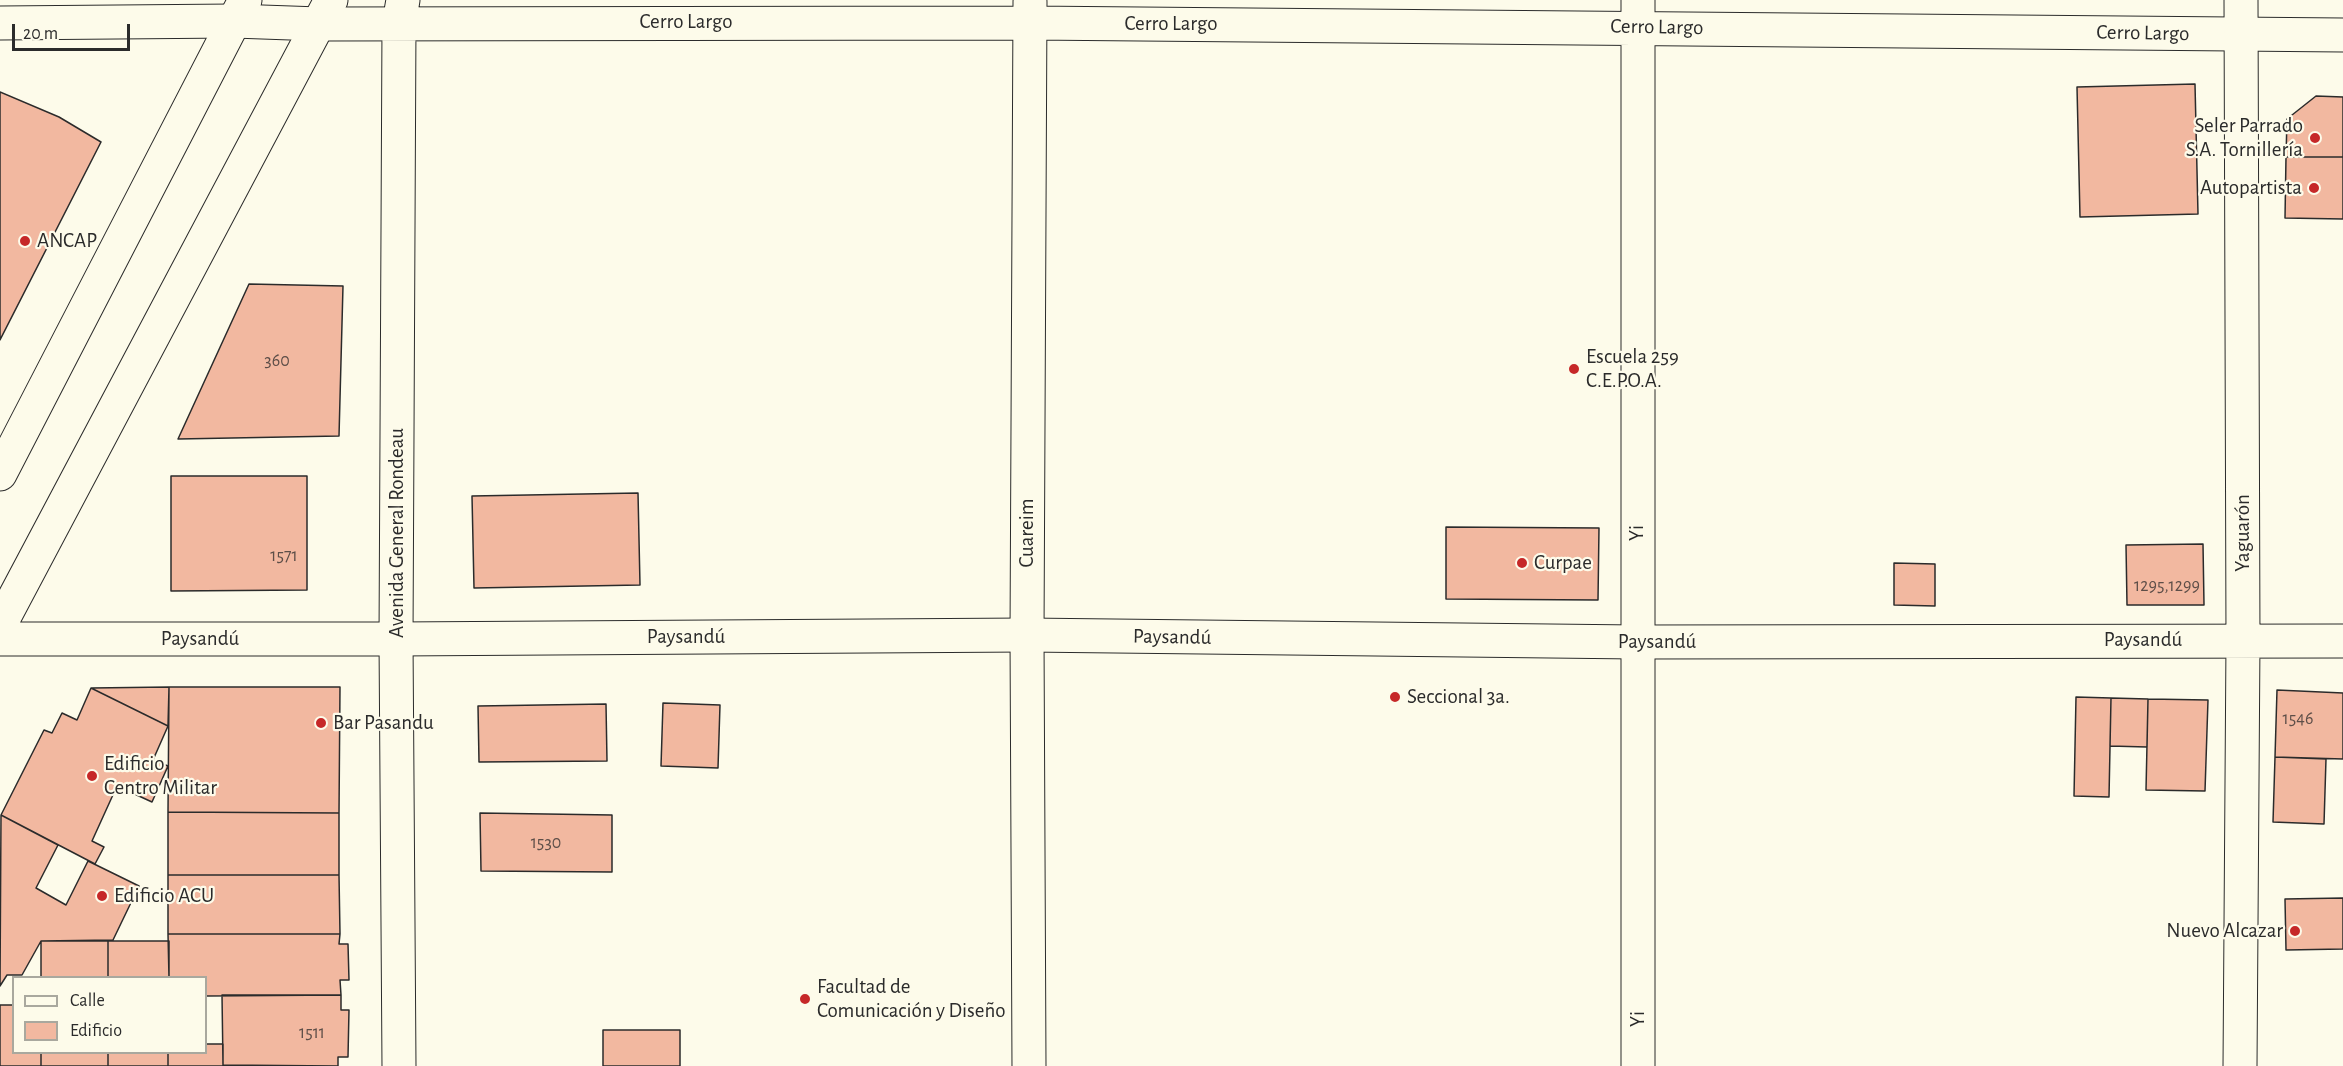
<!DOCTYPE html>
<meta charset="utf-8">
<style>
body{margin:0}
#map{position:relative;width:2343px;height:1066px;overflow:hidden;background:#fdfbea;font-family:"Alegreya Sans",sans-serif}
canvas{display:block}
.legend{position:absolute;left:12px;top:976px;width:195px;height:78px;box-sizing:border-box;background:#fdfbea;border:2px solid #a9a89e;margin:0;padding:8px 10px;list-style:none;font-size:18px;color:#2b2b2b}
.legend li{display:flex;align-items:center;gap:12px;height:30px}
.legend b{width:30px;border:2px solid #a9a89e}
.scale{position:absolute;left:12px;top:24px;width:118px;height:27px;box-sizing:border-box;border:3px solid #2b2b2b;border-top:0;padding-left:8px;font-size:18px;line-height:21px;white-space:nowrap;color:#2b2b2b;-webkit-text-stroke:4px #fdfbea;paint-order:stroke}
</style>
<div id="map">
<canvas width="2343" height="1066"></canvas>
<ul class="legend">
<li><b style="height:8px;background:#fdfbea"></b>Calle</li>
<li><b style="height:16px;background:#f2b8a0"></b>Edificio</li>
</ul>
<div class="scale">20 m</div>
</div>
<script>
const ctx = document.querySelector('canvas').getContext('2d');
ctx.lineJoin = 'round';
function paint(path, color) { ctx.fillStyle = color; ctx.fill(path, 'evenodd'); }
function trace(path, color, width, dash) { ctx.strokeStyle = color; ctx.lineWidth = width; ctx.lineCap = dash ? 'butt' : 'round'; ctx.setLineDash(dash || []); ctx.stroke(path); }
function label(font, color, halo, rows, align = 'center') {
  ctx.font = font + ' "Alegreya Sans",sans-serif'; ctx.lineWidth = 4.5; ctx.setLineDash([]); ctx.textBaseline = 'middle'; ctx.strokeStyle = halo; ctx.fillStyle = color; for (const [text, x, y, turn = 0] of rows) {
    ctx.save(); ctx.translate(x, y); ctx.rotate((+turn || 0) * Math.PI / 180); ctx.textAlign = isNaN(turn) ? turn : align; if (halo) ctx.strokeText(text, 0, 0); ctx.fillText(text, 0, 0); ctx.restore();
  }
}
const building = new Path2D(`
 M2195 84 2198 214 2080 217 2077 87Z
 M0 92 59 117 101 142 0 340Z
 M2316 96 2343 97V157H2286L2287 119Z
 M2286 157H2343V219L2285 218Z
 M249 284 343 286 339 436 178 439Z
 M171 476H307V590L171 591Z
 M638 493 640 585 474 588 472 496Z
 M1446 527 1599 528 1598 600 1446 599Z
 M2203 544 2204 605H2127L2126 545Z
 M1894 563 1935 564V606L1894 605Z
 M169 687H340L339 813 168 812Z
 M169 687 168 726 91 688Z
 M91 688 168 726 153 760 168 766 152 802 117 786 92 841 104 847 95 864 1 815 44 730 52 733 62 713 77 720Z
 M2277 690 2343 693V759L2275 757Z
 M2076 697 2111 698 2109 797 2074 796Z
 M2111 698 2148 699 2147 747 2110 746Z
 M2148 699 2208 700 2205 791 2146 790Z
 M663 703 720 705 718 768 661 766Z
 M606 704 607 761 479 762 478 706Z
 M2275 757 2326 759 2324 824 2273 822Z
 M168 812 339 813V875H168Z
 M480 813 612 815V872L481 871Z
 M1 815 58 845 36 888 66 905 88 861 139 886 113 940 41 941 22 975H7L0 986Z
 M168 875H339L340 934H168Z
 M2343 898V949L2286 950 2285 899Z
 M168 934H340L339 944H348L349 980H340L341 995 206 996V978H169Z
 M41 941H108V978H41Z
 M108 941H169V978H108Z
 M222 995H341V1010H349L348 1057H338V1066L223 1065Z
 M0 1005H14V1052H41V1066H0Z
 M603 1030H680V1066H603Z
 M206 1044H223V1066H168V1052H206Z
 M41 1052H108V1066H41Z
 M108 1052H168V1066H108Z
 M223 1065 338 1066H223Z`);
const street = new Path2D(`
 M1638 0V1066
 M0 23 234 21 319 24 1031 23 2343 35
 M399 1066 396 639 399 23 403 0
 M1029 1066 1027 635 1030 2`);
const secondary = new Path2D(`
 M0 474 245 0
 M0 625 331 0
 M0 639H396L1027 635 1637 642 2343 641
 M2240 1066 2243 640 2241 0`);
const markers = [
 [2315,138,6,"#c62828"],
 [2314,188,6,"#c62828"],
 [25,241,6,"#c62828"],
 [1574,369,6,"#c62828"],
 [1522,563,6,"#c62828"],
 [1395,697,6,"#c62828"],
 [321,723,6,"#c62828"],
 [92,776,6,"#c62828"],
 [102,896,6,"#c62828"],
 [2295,931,6,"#c62828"],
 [805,999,6,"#c62828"]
];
const numberNames = [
 ["360",277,361],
 ["1571",284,556],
 ["1295,1299",2167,586],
 ["1546",2298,719],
 ["1530",546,843],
 ["1511",312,1033]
];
const streetNames = [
 ["Cerro Largo",686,22],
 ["Cerro Largo",1171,24],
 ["Cerro Largo",1657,27,1],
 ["Cerro Largo",2143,33,1],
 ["Avenida General Rondeau",397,533,-90],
 ["Cuareim",1027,533,-90],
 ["Yi",1637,533,-90],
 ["Yaguarón",2243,533,-90],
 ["Paysandú",686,637],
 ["Paysandú",1172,637,1],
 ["Paysandú",200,639],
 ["Paysandú",2143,640],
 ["Paysandú",1657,642],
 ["Yi",1638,1019,-90]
];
const poiNames = [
 ["Seler Parrado",2303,126,"right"],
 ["S.A. Tornillería",2303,150,"right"],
 ["Autopartista",2302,188,"right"],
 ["ANCAP",37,241],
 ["Escuela 259",1586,357],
 ["C.E.P.O.A.",1586,381],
 ["Curpae",1534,563],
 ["Seccional 3a.",1407,697],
 ["Bar Pasandu",333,723],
 ["Edificio",104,764],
 ["Centro Militar",104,788],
 ["Edificio ACU",114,896],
 ["Nuevo Alcazar",2283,931,"right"],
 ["Facultad de",817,987],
 ["Comunicación y Diseño",817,1011]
];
paint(building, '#f2b8a0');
trace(building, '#2b2b2b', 1.5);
trace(street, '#2b2b2b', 35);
trace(secondary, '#2b2b2b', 35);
trace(street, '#fdfbea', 33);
trace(secondary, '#fdfbea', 33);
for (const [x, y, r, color] of markers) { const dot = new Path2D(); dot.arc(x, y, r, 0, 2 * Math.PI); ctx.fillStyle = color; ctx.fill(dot); trace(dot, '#fdfbea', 2); }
label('18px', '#5d4e48', null, numberNames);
label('21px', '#2b2b2b', '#fdfbea', streetNames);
label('21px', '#2b2b2b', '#fdfbea', poiNames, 'left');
</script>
